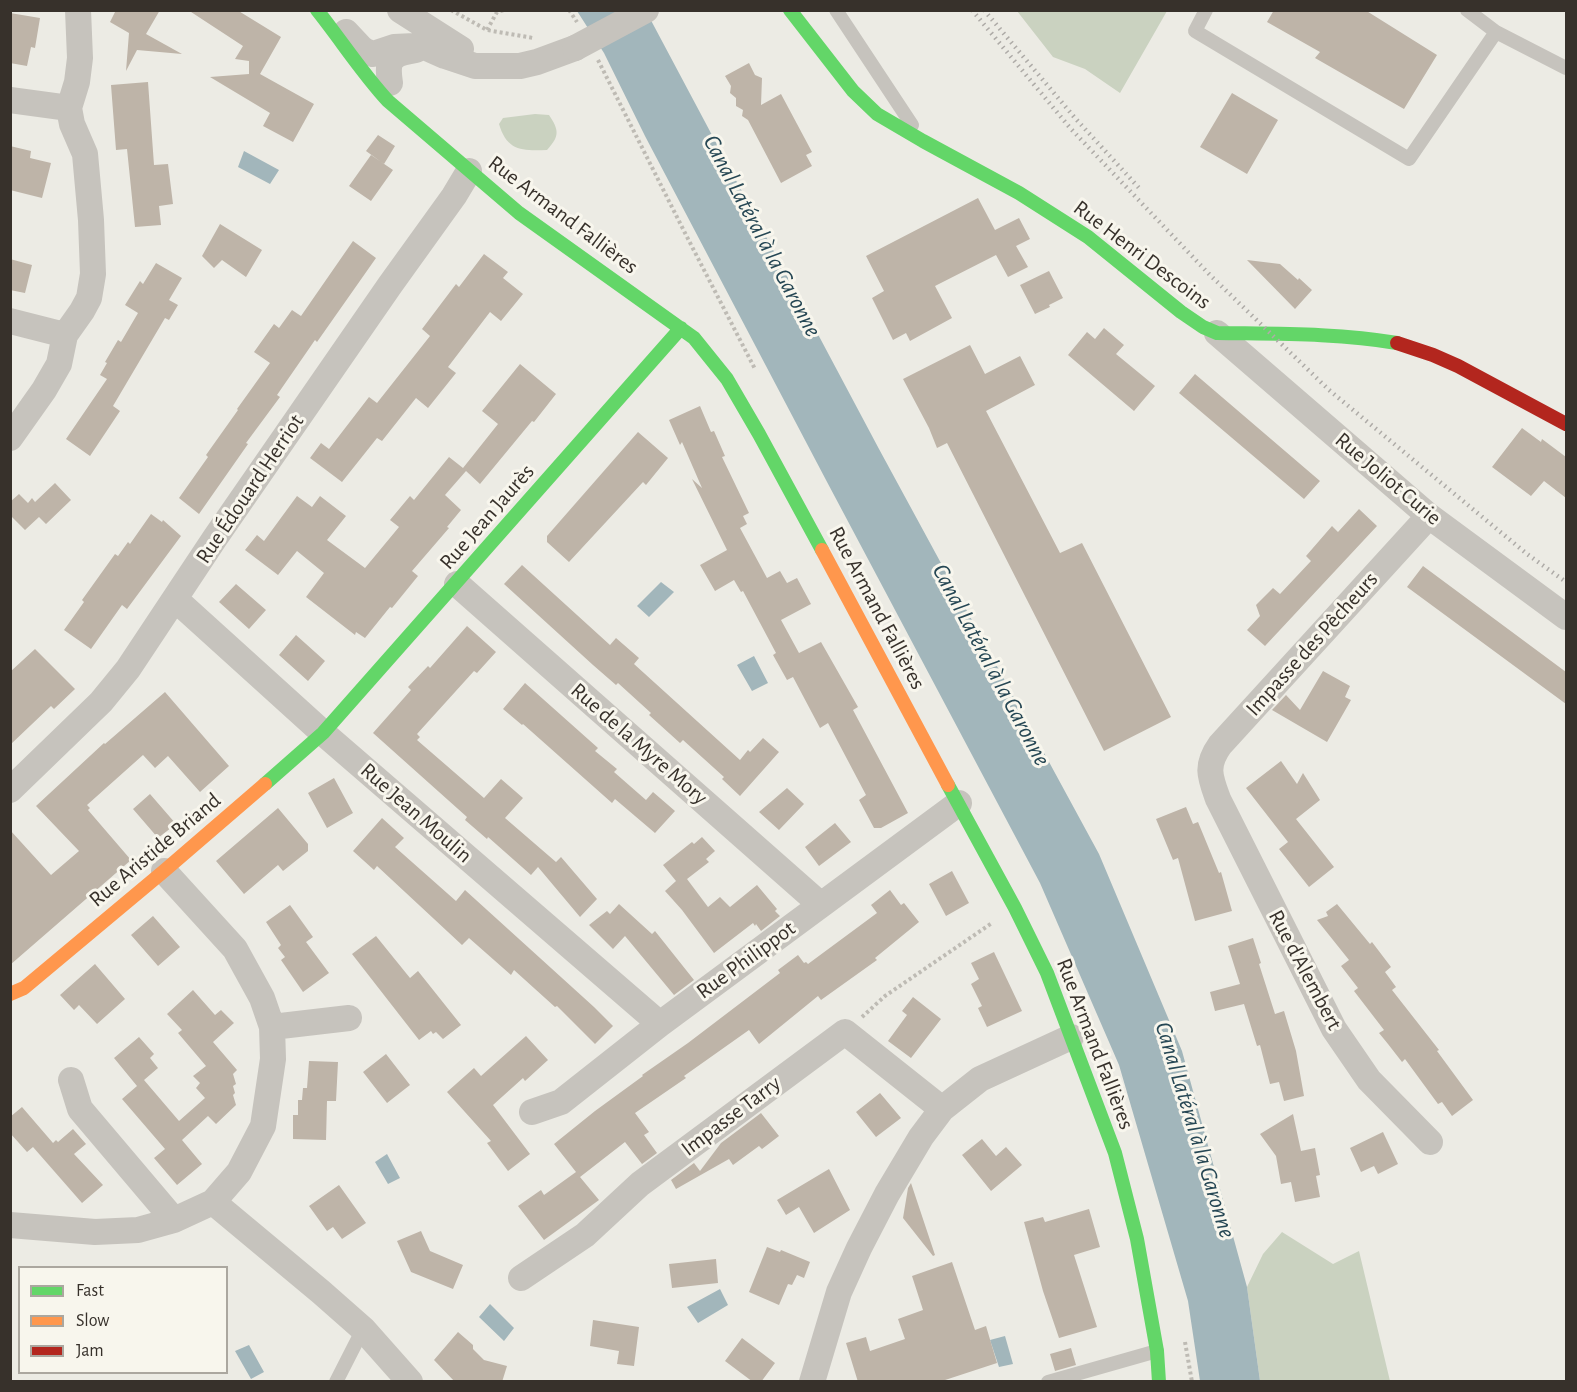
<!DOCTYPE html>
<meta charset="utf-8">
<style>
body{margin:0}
#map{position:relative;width:1577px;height:1392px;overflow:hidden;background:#ecebe4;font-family:"Alegreya Sans",sans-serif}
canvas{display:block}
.frame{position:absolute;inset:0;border:12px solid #37312b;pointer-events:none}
.legend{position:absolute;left:18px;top:1266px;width:210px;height:108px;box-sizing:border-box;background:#f8f6ed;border:2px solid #aba79f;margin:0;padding:8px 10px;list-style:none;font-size:18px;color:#37312b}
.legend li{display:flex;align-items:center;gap:12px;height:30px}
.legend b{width:30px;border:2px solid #aba79f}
</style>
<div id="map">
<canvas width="1577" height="1392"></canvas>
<div class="frame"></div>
<ul class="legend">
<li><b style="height:8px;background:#63d668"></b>Fast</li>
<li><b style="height:8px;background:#ff974d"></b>Slow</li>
<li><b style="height:8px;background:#b3261e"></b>Jam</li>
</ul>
</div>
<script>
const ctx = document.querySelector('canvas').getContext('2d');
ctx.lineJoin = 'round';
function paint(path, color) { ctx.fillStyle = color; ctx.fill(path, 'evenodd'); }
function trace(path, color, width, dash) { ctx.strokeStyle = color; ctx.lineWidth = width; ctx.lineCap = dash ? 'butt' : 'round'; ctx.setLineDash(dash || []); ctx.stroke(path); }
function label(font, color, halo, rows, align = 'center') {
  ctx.font = font + ' "Alegreya Sans",sans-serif'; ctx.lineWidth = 6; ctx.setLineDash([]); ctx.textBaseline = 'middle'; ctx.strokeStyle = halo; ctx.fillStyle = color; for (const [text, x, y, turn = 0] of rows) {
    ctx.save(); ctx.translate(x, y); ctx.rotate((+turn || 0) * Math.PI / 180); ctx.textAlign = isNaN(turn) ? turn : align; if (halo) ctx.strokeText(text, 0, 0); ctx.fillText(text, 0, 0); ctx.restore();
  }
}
const green = new Path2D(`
 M1017 11H1167L1120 93 1085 69 1053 57Z
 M535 114 549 115C559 130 560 136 547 150 522 151 507 151 499 124L503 118Z
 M1282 1232 1333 1264 1359 1251 1390 1381H1260L1247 1287 1263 1254Z`);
const water = new Path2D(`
 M577 11H646L879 449 1099 854 1182 1051 1247 1287 1260 1381H1200L1188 1301 1119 1065 1040 883 826 480 645 136 604 53Z
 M244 151 279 170 270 184 238 167Z
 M661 582 674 592 649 617 637 606Z
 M754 656 768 683 752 691 737 665Z
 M387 1154 400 1178 388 1184 375 1162Z
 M720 1289 728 1305 698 1323 687 1307Z
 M490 1304 514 1328 504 1341 479 1317Z
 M1005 1336 1013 1364 999 1367 990 1340Z
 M249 1345 264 1372 251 1379 235 1351Z`);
const building = new Path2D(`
 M116 10H160L146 34 182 54 137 50 126 71 129 33 110 22Z
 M188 10H237L281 37 260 74 314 104 293 142 263 126 270 113 210 77 249 74V61L235 59 243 46Z
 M1274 10H1365L1437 55 1404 109 1315 58 1320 52 1267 22Z
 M10 13 40 18 35 48 31 47 27 66 10 63Z
 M749 63 755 75 762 78 761 105 781 94 812 152 806 155 812 166 781 183 748 120 742 116 743 110 736 106V98L730 93 731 86 725 76Z
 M148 82 154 165 168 164 173 204 159 206 161 225 135 227 127 149 116 150 111 85Z
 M1232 93 1278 120 1247 174 1200 147Z
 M378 135 395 146 384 164 366 151Z
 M10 146 31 151 30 158 51 163 42 198 10 190Z
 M371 155 393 170 371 201 349 186Z
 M978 198 995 230 1019 218 1030 239 1016 246 1028 267 1008 277 996 255 935 286 952 318 910 341 906 333 893 340 872 298 884 291 866 256Z
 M220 224 262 250 246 277 222 260 214 268 202 256Z
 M353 241 376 258 317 342 315 340 277 395 280 397 246 443 248 444 199 514 179 498 208 457 206 455 238 410 237 409 270 363 254 352 274 324 279 328 292 310 301 316Z
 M484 254 508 272 503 278 523 294 501 321 490 312 448 367 456 373 428 408 416 398 382 441 377 438 342 482 310 458 321 443 329 449 369 397 377 403 430 336 422 329 456 284 459 287Z
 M10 259 32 265 25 293 10 290Z
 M1247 260 1280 264 1298 280 1299 278 1312 290 1295 309Z
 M156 263 182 278 169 300 178 305 169 320 165 318 113 406 120 411 90 456 66 439 107 379 100 375 107 363 105 362 118 340 121 342 138 313 125 305 140 281 143 284Z
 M1049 271 1063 298 1049 305 1050 307 1035 314 1020 285Z
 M1104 328 1124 345 1116 354 1155 386 1134 411 1068 355 1087 332 1095 339Z
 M970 345 985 374 1020 356 1035 385 986 411 1060 553 1082 543 1171 717 1104 751 947 443 937 448 929 428 903 379Z
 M520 364 556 394 534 422 532 421 480 484 466 471 445 495 461 510 447 527 449 528 412 571 418 576 392 608 390 607 365 638 356 632 355 635 306 597 324 573 297 551 278 575 245 550 257 535 264 541 297 496 312 507 320 496 346 516 327 540 365 568 399 527 390 520 410 496 414 500 449 457 463 468 498 424 482 411Z
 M1195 374 1320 481 1304 499 1179 393Z
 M700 406 711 432 714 431 725 456 722 457 749 513 743 516 747 524 740 528 767 578 780 571 787 583 797 578 811 604 781 620 799 653 821 642 858 707 853 710 908 813 881 828H874L859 800 866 795 828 723 820 728 793 677 787 680 773 655 776 653 743 591 741 592 734 580 715 591 700 565 727 550 692 479 702 488 682 442 680 445 669 420Z
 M1522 428 1541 442 1542 439 1566 457V498L1544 481 1531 496 1492 467Z
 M638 432 668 458 646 485 643 482 569 562 547 542V536Z
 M55 483 71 500 46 524 39 517 25 530 10 515V502L19 494 28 503 32 498 35 502Z
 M1359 509 1377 526 1265 646 1247 630 1260 616 1256 605 1273 588 1280 594 1311 561 1306 556 1332 526 1338 532Z
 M151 514 162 522 163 520 181 536 127 609 122 605 91 649 64 630 84 602 82 600 115 554 118 556 128 542 130 544Z
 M522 565 610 645 616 638 639 658 634 664 740 760 748 750 750 752 763 738 779 752 740 796 722 779 724 777 683 740 680 743 649 715 651 713 618 683 616 685 593 665 504 584Z
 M1423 566 1566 672V704L1407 587Z
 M236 584 266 610 249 629 219 602Z
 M467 626 496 652 477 673 474 671 417 734 420 737 417 740 484 798 501 779 523 798 505 818 556 862 561 857 597 899 580 917 538 867 531 875 488 837 487 839 465 820 467 817 373 733 411 690 408 687 428 666 430 668Z
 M296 635 325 661 308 681 279 655Z
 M35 649 75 689 54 709 51 706 10 745V672Z
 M1323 671 1350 686 1345 697 1351 700 1327 742 1272 710 1286 695 1300 710Z
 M525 683 598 748 595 751 617 769 614 772 646 800 653 792 675 811 655 833 615 799 612 803 523 724 522 725 503 709Z
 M165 692 229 766 200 792 168 756 155 768 143 755 87 805 90 808 88 810 131 860 10 965V830L51 875 79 851 36 806 104 743 105 744Z
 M1281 761 1297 784 1303 773 1320 800 1296 819 1334 867 1309 887 1279 849 1288 842 1246 788Z
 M334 778 353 813 327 828 308 793Z
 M787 788 804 804 779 830 759 812Z
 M150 794 176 824 158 838 133 809Z
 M1186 807 1193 824 1198 822 1219 873 1221 872 1232 911 1195 921 1178 858 1173 860 1156 819Z
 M278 808 308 844V851L283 871 278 865 244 894 216 861Z
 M382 818 404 838 395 847 456 901 465 890 594 1007 613 1026 595 1044 557 1006 555 1007 514 970 511 975 469 938 462 945 377 866 374 870 353 851Z
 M835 823 851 842 819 866 805 847Z
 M702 837 715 851 706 859 709 862 687 879 708 907 720 897 730 907 757 885 777 909 775 911 780 916 761 931 756 924 755 926 753 923 714 953 682 910 665 891 676 881 663 865 692 842 694 844Z
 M952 871 969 903 946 916 929 884Z
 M890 890 901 905 904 903 919 922 875 958 877 960 821 1000 818 996 759 1044 749 1030 684 1076 686 1078 635 1113 649 1132 644 1135 657 1153 642 1164 625 1142 580 1177 599 1200 544 1240 518 1206 541 1190 544 1195 576 1172 554 1144 595 1111 643 1076 642 1075 688 1043 780 973 778 970 798 955 804 963 806 962 808 964 877 913 871 905Z
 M619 904 652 934 655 931 694 980 674 995 625 936 613 949 589 925 607 911 610 914Z
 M1337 904 1370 944 1372 942 1391 967 1385 972 1396 987 1392 990 1439 1050 1437 1051 1473 1100 1452 1116 1442 1102 1438 1104 1405 1059 1402 1062 1388 1044 1379 1033 1384 1030 1354 991 1358 988 1341 966 1349 960 1317 920 1328 916 1326 912Z
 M290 905 313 937 306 942 329 973 303 992 281 960 285 957 278 948 281 945 266 922Z
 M153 916 180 947 158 966 131 935Z
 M376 936 410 978 418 971 461 1025 443 1039 436 1032 433 1034 431 1031 419 1040 352 954Z
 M1253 938 1261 963 1259 964 1275 1014 1284 1011 1296 1051 1304 1096 1284 1101 1279 1082 1270 1084 1260 1045 1257 1046 1244 1004 1215 1011 1210 992 1240 984 1228 946Z
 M994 952 1022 1011 987 1027 978 1008 982 1006 971 984 979 979 971 963Z
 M95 964 125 999 97 1024 79 1005 74 1010 60 995Z
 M193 990 215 1015 221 1010 234 1023 213 1042 237 1070 233 1074 236 1084 233 1086 235 1093 233 1095 236 1105 216 1124 208 1116 182 1140 202 1164 177 1185 154 1158 165 1149 122 1099 137 1086 114 1058 139 1037 154 1054 150 1058 158 1068 144 1080 179 1121 205 1098 196 1088 200 1083 193 1076 206 1066 178 1033 182 1030 167 1014Z
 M913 997 941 1019 911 1058 888 1041 907 1015 902 1011Z
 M526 1036 548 1060 525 1081 523 1078 493 1105 530 1154 508 1171 487 1143 491 1141 447 1092 474 1068 481 1076Z
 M386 1054 410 1085 387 1103 363 1072Z
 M309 1061 338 1062 336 1101H327L326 1140 293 1139V1115H298V1100H302L303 1088H307Z
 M880 1093 901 1118 876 1137 856 1112Z
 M22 1107 53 1143 56 1140 58 1142 73 1129 86 1144 74 1154 103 1185 82 1203 33 1147 27 1152 10 1133V1117Z
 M761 1113 779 1136 762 1149 759 1146 733 1165 729 1159 676 1189 671 1180 694 1163 700 1171 721 1143Z
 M1293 1114 1301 1151 1315 1148 1320 1175 1316 1176 1320 1197 1295 1202 1291 1182 1281 1184 1276 1156 1260 1134Z
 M1383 1132 1398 1164 1378 1174 1374 1166 1361 1172 1350 1148Z
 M982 1139 996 1156 1006 1147 1022 1165 991 1191 962 1155Z
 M829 1169 850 1210 814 1233 799 1207 786 1215 777 1200Z
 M911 1183 935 1255 933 1256 903 1218 908 1188Z
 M339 1185 366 1223 342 1239 333 1227 327 1231 309 1206Z
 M1089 1209 1100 1247 1074 1255 1097 1327 1059 1338 1043 1291 1024 1222 1043 1217 1045 1222Z
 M421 1231 430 1251 463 1265 453 1289 411 1272 397 1241Z
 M767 1247 780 1252 781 1250 810 1262 804 1278 797 1275 792 1285 788 1284 779 1305 749 1292Z
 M716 1259 718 1283 672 1288 669 1264Z
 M952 1262 975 1330 986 1326 997 1363 939 1382H858L846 1343 866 1337 870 1351 905 1339 898 1319 923 1310 912 1276Z
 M593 1320 639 1327 634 1366 617 1364 619 1351 590 1346Z
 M458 1332 473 1345V1349L484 1360 507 1366 502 1382H455L434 1360Z
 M742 1338 775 1363 761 1382H753L725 1361Z
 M1071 1348 1076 1365 1055 1371 1050 1354Z`);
const path = new Path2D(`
 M451 10 487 30 533 38
 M569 10 577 22
 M487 30 497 12 504 10
 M598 60 685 233 755 369
 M862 1017 885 996 992 923
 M1185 1342 1192 1382`);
const lane = new Path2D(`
 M836 10 912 125
 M1206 10 1195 31 1409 159 1496 32
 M1467 10 1496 32 1566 68
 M336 1382 363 1329
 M1048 1382 1157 1351`);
const street = new Path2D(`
 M400 10 461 49
 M346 32 361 48 365 51 373 54 394 47 415 46 427 48 445 56 475 66H520L537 62 575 48
 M390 83C386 58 392 54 416 50
 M10 100 69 108
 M10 321 65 335
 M1217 333 1429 516 1566 617
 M10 438 44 390 59 364 65 335 82 311 89 298 93 274 91 220 85 154 72 124 69 108 77 82 80 58 78 10
 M1429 516 1220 745C1205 766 1210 777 1218 799L1334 1029 1369 1080 1430 1142
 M457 584 821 905
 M175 599 323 733 660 1024
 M10 790 101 702 128 669 215 538 390 285 454 196 469 171
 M272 1027 349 1018
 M71 1080 80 1109 174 1220
 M532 1112 561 1102 660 1024 959 803
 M213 1202 321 1292 363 1329 410 1382
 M10 1225 95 1232 138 1230 174 1220 213 1202 239 1172 263 1126 273 1059 272 1027 262 998 235 949 164 871
 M521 1278 585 1235 640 1184 845 1032 942 1109
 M812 1382 839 1292 859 1248 887 1194 921 1137 942 1109 980 1079 1071 1037`);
const fast = new Path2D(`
 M317 10C341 40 362 73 388 101L519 213 694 338 727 379 759 434 822 550
 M790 10 853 91 877 114 923 141 1019 193 1088 237 1181 312 1203 327 1217 333C1277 334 1338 333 1397 343
 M265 784 323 733 681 328
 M948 785 1015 908 1047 973 1115 1153 1137 1239 1157 1351 1159 1382`);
const slow = new Path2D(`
 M822 550 948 785
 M10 994 24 988 164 871 265 784`);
const jam = new Path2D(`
 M1397 343 1433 355 1458 366 1566 424`);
const rail = new Path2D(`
 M972 10 1071 129 1210 275 1329 390 1527 554 1566 582
 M984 10 1075 118 1140 189`);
const streetBridge = new Path2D(`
 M575 48 646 10`);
const streetNames = [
 ["Rue Armand Fallières",563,215,37],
 ["Rue Henri Descoins",1142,255,37],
 ["Rue Joliot Curie",1388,479,40],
 ["Rue Édouard Herriot",250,489,-56],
 ["Rue Jean Jaurès",487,517,-49],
 ["Rue Armand Fallières",877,608,62],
 ["Impasse des Pêcheurs",1312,644,-48],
 ["Rue de la Myre Mory",639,744,41],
 ["Rue Jean Moulin",416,813,41],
 ["Rue Aristide Briand",155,850,-40],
 ["Rue Philippot",746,960,-36],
 ["Rue d'Alembert",1305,970,62],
 ["Rue Armand Fallières",1095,1044,69],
 ["Impasse Tarry",731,1116,-37]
];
const waterNames = [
 ["Canal Latéral à la Garonne",762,236,62],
 ["Canal Latéral à la Garonne",991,665,62],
 ["Canal Latéral à la Garonne",1195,1130,73]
];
paint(green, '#cad2c0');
paint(water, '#a2b6bb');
paint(building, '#beb4a8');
trace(path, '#bebbb4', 4, [3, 3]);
trace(lane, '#c6c3bd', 14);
trace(street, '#c6c3bd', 26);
trace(fast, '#63d668', 14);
trace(slow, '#ff974d', 14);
trace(jam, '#b3261e', 14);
trace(rail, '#aeaba7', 4.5, [1.5, 4.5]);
trace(streetBridge, '#c6c3bd', 26);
label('22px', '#37312b', '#f8f6ed', streetNames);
label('italic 24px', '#264754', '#f8f6ed', waterNames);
</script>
